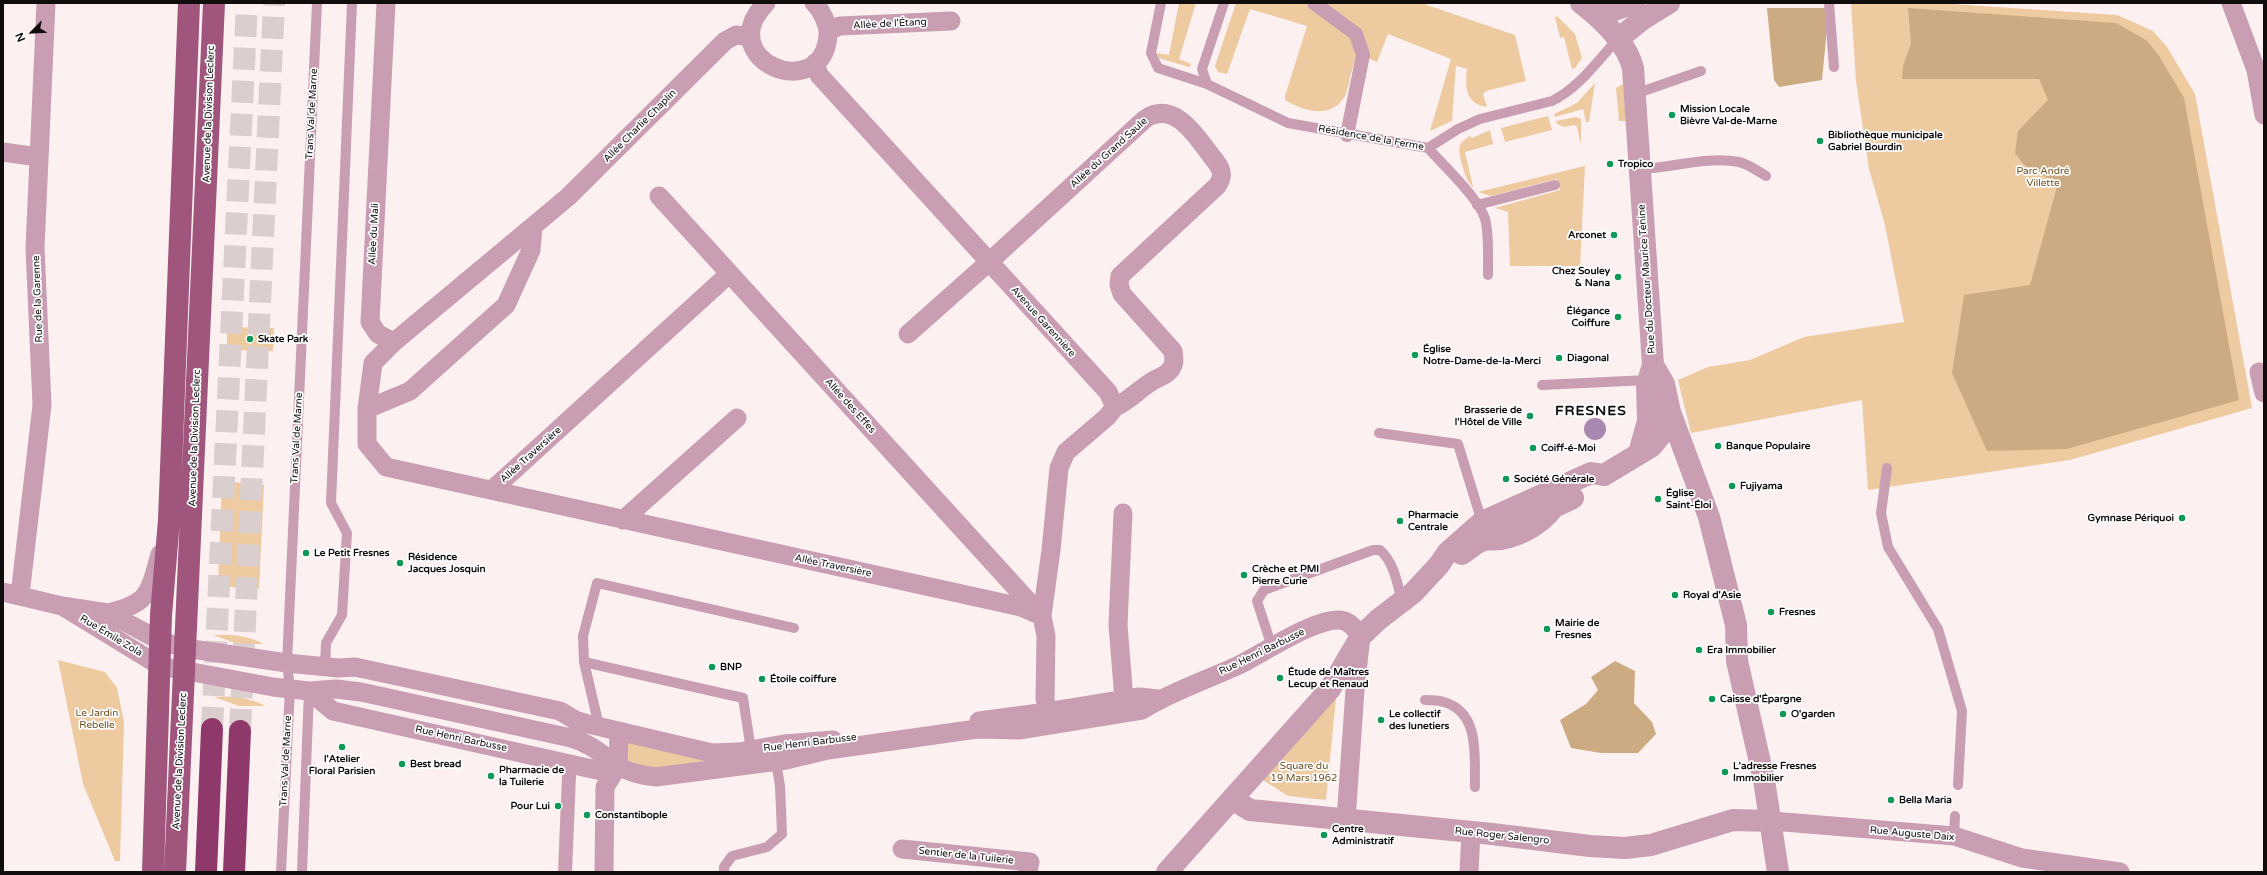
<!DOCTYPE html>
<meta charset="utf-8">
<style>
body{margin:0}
#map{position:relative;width:2267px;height:875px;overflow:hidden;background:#fdf0f1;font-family:"Varela Round",sans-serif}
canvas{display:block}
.frame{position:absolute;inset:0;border:4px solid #110d0d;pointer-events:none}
.north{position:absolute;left:12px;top:12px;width:40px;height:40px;-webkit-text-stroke:3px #fff;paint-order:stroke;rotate:246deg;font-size:11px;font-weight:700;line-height:16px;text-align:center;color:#110d0d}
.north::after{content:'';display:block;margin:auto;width:14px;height:18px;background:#110d0d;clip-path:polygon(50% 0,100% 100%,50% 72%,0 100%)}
</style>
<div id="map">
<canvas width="2267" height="875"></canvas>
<div class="frame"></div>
<div class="north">N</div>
</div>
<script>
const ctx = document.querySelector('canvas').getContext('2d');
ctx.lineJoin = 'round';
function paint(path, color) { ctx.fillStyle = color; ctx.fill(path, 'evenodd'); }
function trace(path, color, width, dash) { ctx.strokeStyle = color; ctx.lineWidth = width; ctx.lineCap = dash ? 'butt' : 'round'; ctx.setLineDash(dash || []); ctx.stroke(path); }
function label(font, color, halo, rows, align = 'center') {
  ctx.font = font + ' "Varela Round",sans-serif'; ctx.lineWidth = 3.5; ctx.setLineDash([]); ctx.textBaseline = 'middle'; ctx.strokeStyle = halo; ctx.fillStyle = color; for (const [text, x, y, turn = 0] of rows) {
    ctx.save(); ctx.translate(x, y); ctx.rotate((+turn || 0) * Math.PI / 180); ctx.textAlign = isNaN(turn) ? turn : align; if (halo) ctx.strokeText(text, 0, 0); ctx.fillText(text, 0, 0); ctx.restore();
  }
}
const green = new Path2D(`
 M1179 3H1196L1179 59 1191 64 1189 67 1159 58 1157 53 1169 55Z
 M1236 3H1305C1317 17 1347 27 1354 43 1358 52 1354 64 1351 73 1349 80 1348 93 1343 99 1329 119 1303 111 1285 100V96L1307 26 1250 9 1227 74 1218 72 1215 66Z
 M1323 3H1421L1515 35 1526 81 1486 91 1483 94 1487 107C1465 104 1465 86 1467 69L1456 66 1452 121 1430 131 1451 59 1388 34 1377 62 1368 58C1365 23 1348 21 1323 3Z
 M1851 3H1937L2117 15 2153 31 2167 47 2195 94 2252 408 2070 460 1868 490 1862 400 1691 433 1678 380 1708 367 1750 360 1804 337 1904 322 1885 225 1869 169 1856 81Z
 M1557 16 1575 34 1582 58 1575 68 1572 69 1564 37 1560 38 1555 17Z
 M1595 83 1589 122H1586L1583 109 1555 117 1554 114 1577 103Z
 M1623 84 1626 121H1619L1616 88Z
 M1548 116 1552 130 1505 142 1501 128Z
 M1576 117 1581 119V145L1577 127 1574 125 1564 127 1557 124 1556 121Z
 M1490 130 1493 144 1465 152 1473 187C1466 183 1457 152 1460 145 1462 141 1467 138 1470 136L1472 138Z
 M1585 166 1580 266H1510L1508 212 1495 208 1560 190 1557 179 1491 196 1478 192Z
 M227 327 274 328 273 351 227 350Z
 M222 481 264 485 259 589 218 586Z
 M213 635C231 634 247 635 264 644H238Z
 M58 660 105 672 117 688 124 722 120 861H115L83 784Z
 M214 697C232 696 249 697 265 706H239Z
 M1336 697 1326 800 1288 796 1263 780Z
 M625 741 716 759 651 770 624 759Z`);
const forest = new Path2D(`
 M1767 8H1829L1822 80 1779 87 1774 80Z
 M1908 8 2116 23 2146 40 2158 54 2184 98 2239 400 2067 449 1987 451 1952 373 1964 295 2030 285 2058 183 2024 165 2015 153 2018 131 2048 100 2039 79H1902L1903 66 1911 43Z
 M1615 661 1635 671 1634 703 1652 722 1656 734 1638 753H1601L1571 748 1560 720 1586 704 1598 690 1591 677Z`);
const water = new Path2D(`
 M1584 429a11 11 0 1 1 22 0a11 11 0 1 1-22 0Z`);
const motorwayTunnel = new Path2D(`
 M212 729 247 3
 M240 731 274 3`);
const service = new Path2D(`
 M1161 3 1151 53 1158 68 1207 84
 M1224 3 1202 69 1207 84 1288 123 1428 148 1458 129 1480 119 1552 101C1579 88 1597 61 1618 39
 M1829 3 1834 67
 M1635 94 1701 71
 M1428 148C1443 165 1483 202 1486 223 1489 240 1488 259 1488 275
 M1640 169C1672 168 1706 156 1739 162 1748 164 1758 171 1766 176
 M1477 205 1555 185
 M1542 385 1648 380
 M1379 433 1458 444 1482 522
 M1887 468 1881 513 1888 547 1938 629 1962 711 1958 785
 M1485 545C1512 549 1544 531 1559 510
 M1272 647 1257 601 1264 590 1373 550H1380C1394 562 1398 585 1402 603
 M584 662 583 636 597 583 794 628
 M325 666 326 643 342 615 347 533 331 503 352 3
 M1425 700C1431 700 1438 700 1444 702 1481 713 1474 758 1475 787
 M599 726 584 662 743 698 751 750
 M1954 836 1955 816
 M281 872 290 688 287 663 317 3
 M302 872 309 691
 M724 872V867L732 856 767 847 782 834 780 786 776 762`);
const pedestrian = new Path2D(`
 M1314 3 1356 34 1363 55 1347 135
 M565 872 569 776`);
const minor = new Path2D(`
 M386 3 370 322 378 334 394 342
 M766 3C710 60 823 106 828 35 829 26 821 9 814 3
 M2231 3 2256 70 2264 115
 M829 30 840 26 951 21
 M751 37 736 35 725 41 568 197 394 342 373 363 367 409V444L386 467 1021 607 1042 616
 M815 63 819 75 1108 392 1115 407 1107 417 1066 452 1059 468 1051 550 1042 616 1046 636 1045 699 1050 724
 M3 152 38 157
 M659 196 1038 612
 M908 334 989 262 1145 119C1176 98 1199 141 1216 162 1223 171 1223 177 1217 186L1120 276 1119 285 1122 294 1173 351C1174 358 1175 363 1171 369 1165 377 1158 377 1151 382 1138 390 1129 401 1115 407
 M2259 372 2264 393
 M367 409 410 391 506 305 531 250 533 227
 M492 490 729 274
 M1123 513 1118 625 1124 700
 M623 520 737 418
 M3 592 62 606 108 613 161 641 185 648 287 663 338 668 355 667 560 711 575 720 588 724 712 753 739 752 784 744 833 740
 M20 595 42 405 35 248 46 3
 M62 606 160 666 273 687 309 691 336 689 361 692 571 738C590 743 601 754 617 765 627 772 644 776 656 777L786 760 828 750 977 729 1019 730 1142 710C1172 691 1207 680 1239 665 1263 653 1315 618 1340 620 1350 621 1355 629 1361 636L1355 690 1346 820
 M108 613C150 603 149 593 160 554
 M309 691 333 711 601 771 618 766
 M979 721 1047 712 1139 697 1159 699
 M1772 821 1954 836 2022 858 2120 872
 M902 849 1030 862 1028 872
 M604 872 605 787 618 766 619 731
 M1469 872 1471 832`);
const tertiary = new Path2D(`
 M1581 3C1602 19 1626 42 1633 68L1653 365 1664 384 1670 412 1709 517 1736 625 1737 661 1764 780 1778 872
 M1598 16 1634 3
 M1618 39 1643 19 1669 3
 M1639 453 1648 421 1647 385 1653 365
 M1604 475 1652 446 1668 426 1670 412
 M1462 554 1477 543 1573 498
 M1232 799 1250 810 1492 834 1590 846 1625 848 1651 845 1733 820 1772 821
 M1167 872 1330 689 1361 636 1379 619 1413 593 1439 565 1447 553 1482 522 1591 473 1604 475`);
const primary = new Path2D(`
 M153 872 161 615 169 520 189 3
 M175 872 214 3`);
const motorway = new Path2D(`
 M206 872 212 729
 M234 872 240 731`);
const markers = [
 [1672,115,4,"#0d9858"],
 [1820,141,4,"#0d9858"],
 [1610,164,4,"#0d9858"],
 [1614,235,4,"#0d9858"],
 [1618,277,4,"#0d9858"],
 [1618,317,4,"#0d9858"],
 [250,339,4,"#0d9858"],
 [1415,355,4,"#0d9858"],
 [1559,358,4,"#0d9858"],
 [1530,416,4,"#0d9858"],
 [1718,446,4,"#0d9858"],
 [1533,448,4,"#0d9858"],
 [1506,479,4,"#0d9858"],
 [1732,486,4,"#0d9858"],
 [1658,499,4,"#0d9858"],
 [2182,518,4,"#0d9858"],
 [1400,521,4,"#0d9858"],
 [306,553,4,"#0d9858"],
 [400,563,4,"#0d9858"],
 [1244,575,4,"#0d9858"],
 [1675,595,4,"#0d9858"],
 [1771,612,4,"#0d9858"],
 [1547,629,4,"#0d9858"],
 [1699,650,4,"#0d9858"],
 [712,667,4,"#0d9858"],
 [1280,678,4,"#0d9858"],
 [762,679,4,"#0d9858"],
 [1712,699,4,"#0d9858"],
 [1783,714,4,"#0d9858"],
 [1381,720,4,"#0d9858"],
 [342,747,4,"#0d9858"],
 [402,764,4,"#0d9858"],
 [1725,772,4,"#0d9858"],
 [491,776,4,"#0d9858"],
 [1891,800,4,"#0d9858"],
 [558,806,4,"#0d9858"],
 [587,815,4,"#0d9858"],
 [1324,835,4,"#0d9858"]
];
const streetNames = [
 ["Allée de l'Étang",890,24,-3],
 ["Avenue de la Division Leclerc",209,114,-88],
 ["Trans Val de Marne",312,114,-87],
 ["Allée Charlie Chaplin",640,126,-45],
 ["Résidence de la Ferme",1371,138,10],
 ["Allée du Grand Saule",1109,153,-42],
 ["Allée du Mali",374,234,-87],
 ["Rue du Docteur Maurice Ténine",1647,279,-94],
 ["Rue de la Garenne",38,299,-92],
 ["Avenue Garennière",1043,322,48],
 ["Allée des Effes",850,406,48],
 ["Avenue de la Division Leclerc",195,438,-88],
 ["Trans Val de Marne",297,438,-87],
 ["Allée Traversière",531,455,-42],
 ["Allée Traversière",833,566,12],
 ["Rue Émile Zola",111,636,31],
 ["Rue Henri Barbusse",1262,652,-26],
 ["Rue Henri Barbusse",461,739,12],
 ["Rue Henri Barbusse",810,743,-7],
 ["Avenue de la Division Leclerc",180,761,-87],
 ["Trans Val de Marne",286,761,-87],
 ["Rue Auguste Daix",1912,834,5],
 ["Rue Roger Salengro",1502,836,6],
 ["Sentier de la Tuilerie",966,856,6]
];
const poiNames = [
 ["Mission Locale",1680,109],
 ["Bièvre Val-de-Marne",1680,121],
 ["Bibliothèque municipale",1828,135],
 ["Gabriel Bourdin",1828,147],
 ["Tropico",1618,164],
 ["Arconet",1606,235,"right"],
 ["Chez Souley",1610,271,"right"],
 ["& Nana",1610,283,"right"],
 ["Élégance",1610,311,"right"],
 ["Coiffure",1610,323,"right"],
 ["Skate Park",258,339],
 ["Église",1423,349],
 ["Notre-Dame-de-la-Merci",1423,361],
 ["Diagonal",1567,358],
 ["Brasserie de",1522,410,"right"],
 ["l'Hôtel de Ville",1522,422,"right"],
 ["Banque Populaire",1726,446],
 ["Coiff-é-Moi",1541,448],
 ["Société Générale",1514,479],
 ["Fujiyama",1740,486],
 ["Église",1666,493],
 ["Saint-Éloi",1666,505],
 ["Pharmacie",1408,515],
 ["Centrale",1408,527],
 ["Gymnase Périquoi",2174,518,"right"],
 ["Le Petit Fresnes",314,553],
 ["Résidence",408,557],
 ["Jacques Josquin",408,569],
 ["Crèche et PMI",1252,569],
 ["Pierre Curie",1252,581],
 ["Royal d'Asie",1683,595],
 ["Fresnes",1779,612],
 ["Mairie de",1555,623],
 ["Fresnes",1555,635],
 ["Era Immobilier",1707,650],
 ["BNP",720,667],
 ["Étude de Maîtres",1288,672],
 ["Lecup et Renaud",1288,684],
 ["Étoile coiffure",770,679],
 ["Caisse d'Épargne",1720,699],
 ["Le collectif",1389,714],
 ["des lunetiers",1389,726],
 ["O'garden",1791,714],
 ["l'Atelier",342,759,"center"],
 ["Floral Parisien",342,771,"center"],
 ["Best bread",410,764],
 ["L'adresse Fresnes",1733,766],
 ["Immobilier",1733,778],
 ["Pharmacie de",499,770],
 ["la Tuilerie",499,782],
 ["Bella Maria",1899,800],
 ["Pour Lui",550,806,"right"],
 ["Constantibople",595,815],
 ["Centre",1332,829],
 ["Administratif",1332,841]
];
const parkNames = [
 ["Parc André",2043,171],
 ["Villette",2043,183],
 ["Le Jardin",97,713],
 ["Rebelle",97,725],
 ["Square du",1304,766],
 ["19 Mars 1962",1304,778]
];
const districtNames = [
 ["FRESNES",1591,411]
];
paint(green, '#edcaa0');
paint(forest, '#cdab82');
paint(water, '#a888af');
trace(motorwayTunnel, '#dacecf', 22, [22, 11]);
trace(service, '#c99eb3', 10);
trace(pedestrian, '#c99eb3', 14);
trace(minor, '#c99eb3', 19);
trace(tertiary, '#c99eb3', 22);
trace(primary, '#9f557c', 22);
trace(motorway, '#8e3969', 22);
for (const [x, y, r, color] of markers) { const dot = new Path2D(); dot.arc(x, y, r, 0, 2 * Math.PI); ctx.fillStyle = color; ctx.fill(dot); trace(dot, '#fff', 1.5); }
label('10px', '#110d0d', '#fff', streetNames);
label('bold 10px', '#110d0d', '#fff', poiNames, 'left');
label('10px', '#6f4c1c', '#fff', parkNames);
ctx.letterSpacing = '1px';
label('bold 14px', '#110d0d', '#fff', districtNames);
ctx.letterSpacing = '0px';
</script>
